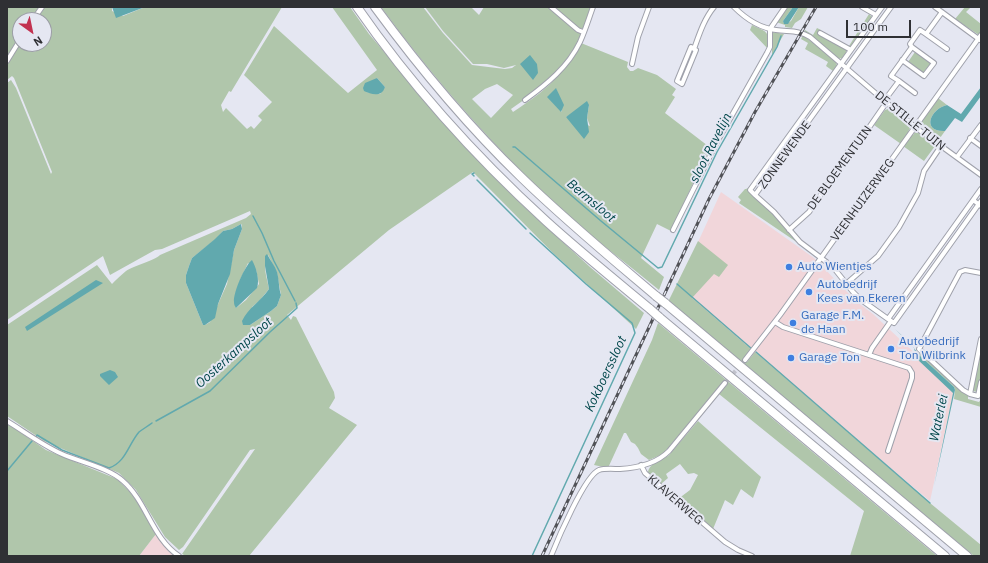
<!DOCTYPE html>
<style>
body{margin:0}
#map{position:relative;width:988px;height:563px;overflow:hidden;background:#e5e7f2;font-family:"IBM Plex Sans",sans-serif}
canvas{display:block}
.frame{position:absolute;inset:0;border:8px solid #2f3034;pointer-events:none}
.north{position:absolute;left:12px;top:12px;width:40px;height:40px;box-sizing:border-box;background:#e5e7f2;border:1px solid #9c9ea6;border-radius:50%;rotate:147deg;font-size:11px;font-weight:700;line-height:16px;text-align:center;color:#2f3034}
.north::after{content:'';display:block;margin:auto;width:14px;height:18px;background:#c23251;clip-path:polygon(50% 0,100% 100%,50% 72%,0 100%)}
.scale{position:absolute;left:846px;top:20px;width:65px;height:18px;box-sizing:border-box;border:2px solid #2f3034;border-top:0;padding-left:5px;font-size:12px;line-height:14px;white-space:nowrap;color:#2f3034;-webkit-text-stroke:3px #e5e7f2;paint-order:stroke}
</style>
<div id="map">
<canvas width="988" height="563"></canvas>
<div class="frame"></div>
<div class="north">N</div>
<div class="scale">100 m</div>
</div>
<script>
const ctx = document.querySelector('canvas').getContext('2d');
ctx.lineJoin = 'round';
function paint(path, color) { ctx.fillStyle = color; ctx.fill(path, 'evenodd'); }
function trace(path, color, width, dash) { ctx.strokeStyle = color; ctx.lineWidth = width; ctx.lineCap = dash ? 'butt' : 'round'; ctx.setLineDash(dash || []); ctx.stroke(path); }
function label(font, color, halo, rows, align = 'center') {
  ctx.font = font + ' "IBM Plex Sans",sans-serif'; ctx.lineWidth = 4; ctx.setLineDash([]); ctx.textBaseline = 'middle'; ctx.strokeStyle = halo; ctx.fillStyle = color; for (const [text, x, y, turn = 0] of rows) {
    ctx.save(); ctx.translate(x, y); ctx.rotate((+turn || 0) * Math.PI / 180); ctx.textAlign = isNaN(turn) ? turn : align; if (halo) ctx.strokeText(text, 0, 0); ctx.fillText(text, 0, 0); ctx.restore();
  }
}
const industrial = new Path2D(`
 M721 192 814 258 857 302 873 314 954 390 930 501 676 290Z
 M156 534 169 552 175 556H139Z`);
const green = new Path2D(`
 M7 7H40L32 20H20V38L7 58Z
 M45 7H112V11L123 16 145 7H282L231 92 229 91 221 105 223 112 226 108 247 129 251 126 254 129 262 120 258 116 272 102 244 75 274 26 348 93 377 70 332 7H350L369 34 467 149 519 202 590 267 644 313 636 329 552 252 473 172 389 230 287 315 291 320 293 316 296 317 334 392 335 398 329 408 357 425 249 556H186L182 554 255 449 250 450 183 547 179 550 165 537 136 490 119 473 44 441 7 416V325L97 265 112 284C116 280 121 275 126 271 134 266 155 260 160 255L246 218 251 214 250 211 162 249 155 250 110 275 103 256 7 320V83L11 80 16 88 51 174 52 172 14 78 12 76 7 80V64L20 43 44 44V20H36ZM377 78 385 87 380 94 366 92ZM241 224 242 225V229L234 250 227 284 210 322 205 325H203L186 283V275L189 266 192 258 216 239 223 231 232 229ZM268 255 277 273 281 295 277 306 271 311 250 325 252 307 260 300 269 289C267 277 262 267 268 255ZM248 263 256 270 259 284 246 300 236 308 235 295 241 278Z
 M381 7H423L443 33 472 65 505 69 512 68 516 65 504 68 487 64H473L443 31 425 7H471L479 15 484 7H549L581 34C567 67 540 89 511 109L513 112C531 100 550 87 563 70 570 61 575 52 581 43L628 62 627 67 630 71H633L638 68 657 75 676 89 672 95 675 97 665 113 712 149 696 177 671 231 657 224 641 258 664 277 659 290C628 264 596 241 567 215 498 152 436 82 381 7ZM497 84 513 95 491 118 472 99 485 89ZM556 89 559 96 562 112 548 97ZM589 105 587 118 590 126 566 117Z
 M553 7H591L583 28 580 29Z
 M787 7H793L783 21 784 23 786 24 791 21 799 7H808L801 19 795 23 792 28 785 27V25L776 22Z
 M965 7H971L966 12 981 24V32L979 35 955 19Z
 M869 14 872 17 851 46H849Z
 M752 25C768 33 769 30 768 49L750 30Z
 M817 28 821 30 819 33 846 49V53L842 58 838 59 828 49 804 31 805 30 813 35Z
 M772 32 784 34 772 55Z
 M803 35 836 61 837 66 833 71 826 66 828 62 805 49 808 43 801 39Z
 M915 52 931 63 923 73 908 62Z
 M938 98 947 105C930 109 921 132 945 131L940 138 920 123Z
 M888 109 910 128 908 132 909 133 901 144 874 125 885 110Z
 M915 132H917L935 146 924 161 903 146 911 135H913Z
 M750 187 749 191 766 206 798 243 739 203 741 200 738 197 745 189H746Z
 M698 241 728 265 719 277 714 274 692 298 752 350 743 359 747 362 755 352 930 503 981 545V556H974L668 302Z
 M658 323 937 556H850L864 511 719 394 727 385 724 382 663 454 649 460 641 454 638 448 635 444 631 442 626 433H624L608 468 594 465 652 340Z
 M981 345V376L978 390 977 392 973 391Z
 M919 350 968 396V399L979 402 981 399V407L954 399 955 390 954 387 918 354Z
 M698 421 761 477 753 498 741 489 733 505 725 500 713 529 678 499 690 490 698 475 694 473 688 474 680 464 666 474 668 478 661 484 648 472C650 462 662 461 669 455Z
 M7 423 46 450 117 479 130 492 139 504 156 534 139 556H7Z`);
const water = new Path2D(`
 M112 7H145L116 18Z
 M793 7H799L788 24H784L783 21Z
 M530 55 537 64 538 73 533 80 520 64Z
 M377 78 385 87C382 97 372 95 364 91L363 88 365 83Z
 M981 87V96L962 122 955 118 945 131C921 132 930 109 947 105L961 114Z
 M556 88 564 105 561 112 547 97Z
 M587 101 589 105 587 118 589 132 584 139 566 117Z
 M241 224 242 229 234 250 230 274 218 304 215 318 205 325H203L186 283V275L189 266 192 258 215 239 223 231 232 229Z
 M267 254C270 260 275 266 277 272 279 279 279 290 281 295L277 306 271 311 250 325H243L242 321C248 308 261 301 269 289L265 266V256Z
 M252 260C256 267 260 280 257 288L236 308C235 306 234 305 234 302 233 293 245 265 252 260Z
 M96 280 103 283 27 331 25 327Z
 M895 329 912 345 918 354 954 387 955 390 934 486 953 393 917 359 914 348Z
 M110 370 115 372 118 377 109 385 100 376V374Z`);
const stream = new Path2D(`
 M513 147H515L601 221 658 268 662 267 717 152 777 47 781 36
 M474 176 472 174 474 173
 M477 180 526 229
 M253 216 262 233 274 261 295 301
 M530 233 586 284 632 323 635 333 532 556
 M677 284 752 349
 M756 352 930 503
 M156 421 210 391 270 332 297 308 296 303
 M36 437 37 435 62 450 109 468C126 462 128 445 139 432 143 429 148 426 152 423
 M7 471 32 441`);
const minorTunnel = new Path2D(`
 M725 383 745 360`);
const minor = new Path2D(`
 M551 7 578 30 583 32
 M734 7C746 19 759 28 776 30 788 32 799 30 810 37L915 127 981 175
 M862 7 876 15
 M882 7 750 190 755 195 891 7
 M935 7 980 40
 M33 20 42 7
 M770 29 785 7
 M820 33 851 50
 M926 34 947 49
 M694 49 691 47 677 81 682 84 696 50 694 49C699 35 704 19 714 7
 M902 60 924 76 934 63 912 47
 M7 61 20 40
 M632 64 638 37 649 7
 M899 81 915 93
 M525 100C547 84 568 67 580 42 585 31 589 18 593 7
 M884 101 899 81 891 76 912 47 910 44 920 30 926 34 942 12
 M970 138 981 146
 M957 157 981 125
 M981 189 888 319 894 323 981 201
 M755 195 774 212 800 242 833 267 853 292 860 299 888 319
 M973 200 981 206
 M673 230 718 140 767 53 770 47V29
 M789 230 809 212 827 186 849 150 868 129 886 103
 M846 284 878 256 899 227 918 193 924 171 941 146
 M775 322 783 327 909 368 912 373V378L888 451
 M981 339 970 394 978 396 981 382
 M869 355 872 348 891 321
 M745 360 780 315 981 35
 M970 394 963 390 919 349 960 272 965 270 981 273
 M7 421C25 432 42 445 62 454 80 462 109 468 123 481 147 502 152 538 179 556
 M641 465 645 473 725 542 738 550 752 556
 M551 556C557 541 585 475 599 470 605 468 614 469 620 469 637 468 657 463 669 451L725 383`);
const motorway = new Path2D(`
 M357 7C411 85 476 157 546 221 579 251 615 280 650 309
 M375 7C419 67 467 125 521 177 564 219 610 257 656 296
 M665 303 967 556
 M659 317 945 556`);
const rail = new Path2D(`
 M542 556 709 199 755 112 816 7`);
const motorwayBridge = new Path2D(`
 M656 296 665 303
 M650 309 659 317`);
const markers = [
 [789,267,4,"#3f7fe0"],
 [809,292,4,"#3f7fe0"],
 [793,323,4,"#3f7fe0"],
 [891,349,4,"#3f7fe0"],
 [791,358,4,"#3f7fe0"]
];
const streetNames = [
 ["DE STILLE TUIN",910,121,39],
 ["ZONNEWENDE",785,155,-54],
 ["DE BLOEMENTUIN",840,168,-54],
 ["VEENHUIZERWEG",863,200,-54],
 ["KLAVERWEG",675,500,41]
];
const shopNames = [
 ["Auto Wientjes",797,267],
 ["Autobedrijf",817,285],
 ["Kees van Ekeren",817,299],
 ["Garage F.M.",801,316],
 ["de Haan",801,330],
 ["Autobedrijf",899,342],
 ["Ton Wilbrink",899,356],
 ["Garage Ton",799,358]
];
const waterNames = [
 ["sloot Ravelijn",711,148,-63],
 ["Bermsloot",591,201,40],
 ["Oosterkampsloot",234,353,-42],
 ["Kokboerssloot",606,374,-65],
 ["Waterlei",939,418,-78]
];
paint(industrial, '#f1d6da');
paint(green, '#b0c6ab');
paint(water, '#61a9ae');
trace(stream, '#61a9ae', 1.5);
trace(minorTunnel, '#c1c2cc', 4, [4, 2]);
trace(minor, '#9fa1ab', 6);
trace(motorway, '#9fa1ab', 10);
trace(minor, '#fff', 4);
trace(motorway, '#fff', 8);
trace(rail, '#515257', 3);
trace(rail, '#e5e7f2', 1.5, [4.5]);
trace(motorwayBridge, '#9fa1ab', 10, []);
trace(motorwayBridge, '#fff', 8);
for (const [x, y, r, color] of markers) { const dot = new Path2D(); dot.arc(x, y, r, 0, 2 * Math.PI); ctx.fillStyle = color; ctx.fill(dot); trace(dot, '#e5e7f2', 1.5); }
label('12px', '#2f3034', '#e5e7f2', streetNames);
label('12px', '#366cbe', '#e5e7f2', shopNames, 'left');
label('italic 13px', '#00464a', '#e5e7f2', waterNames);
</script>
